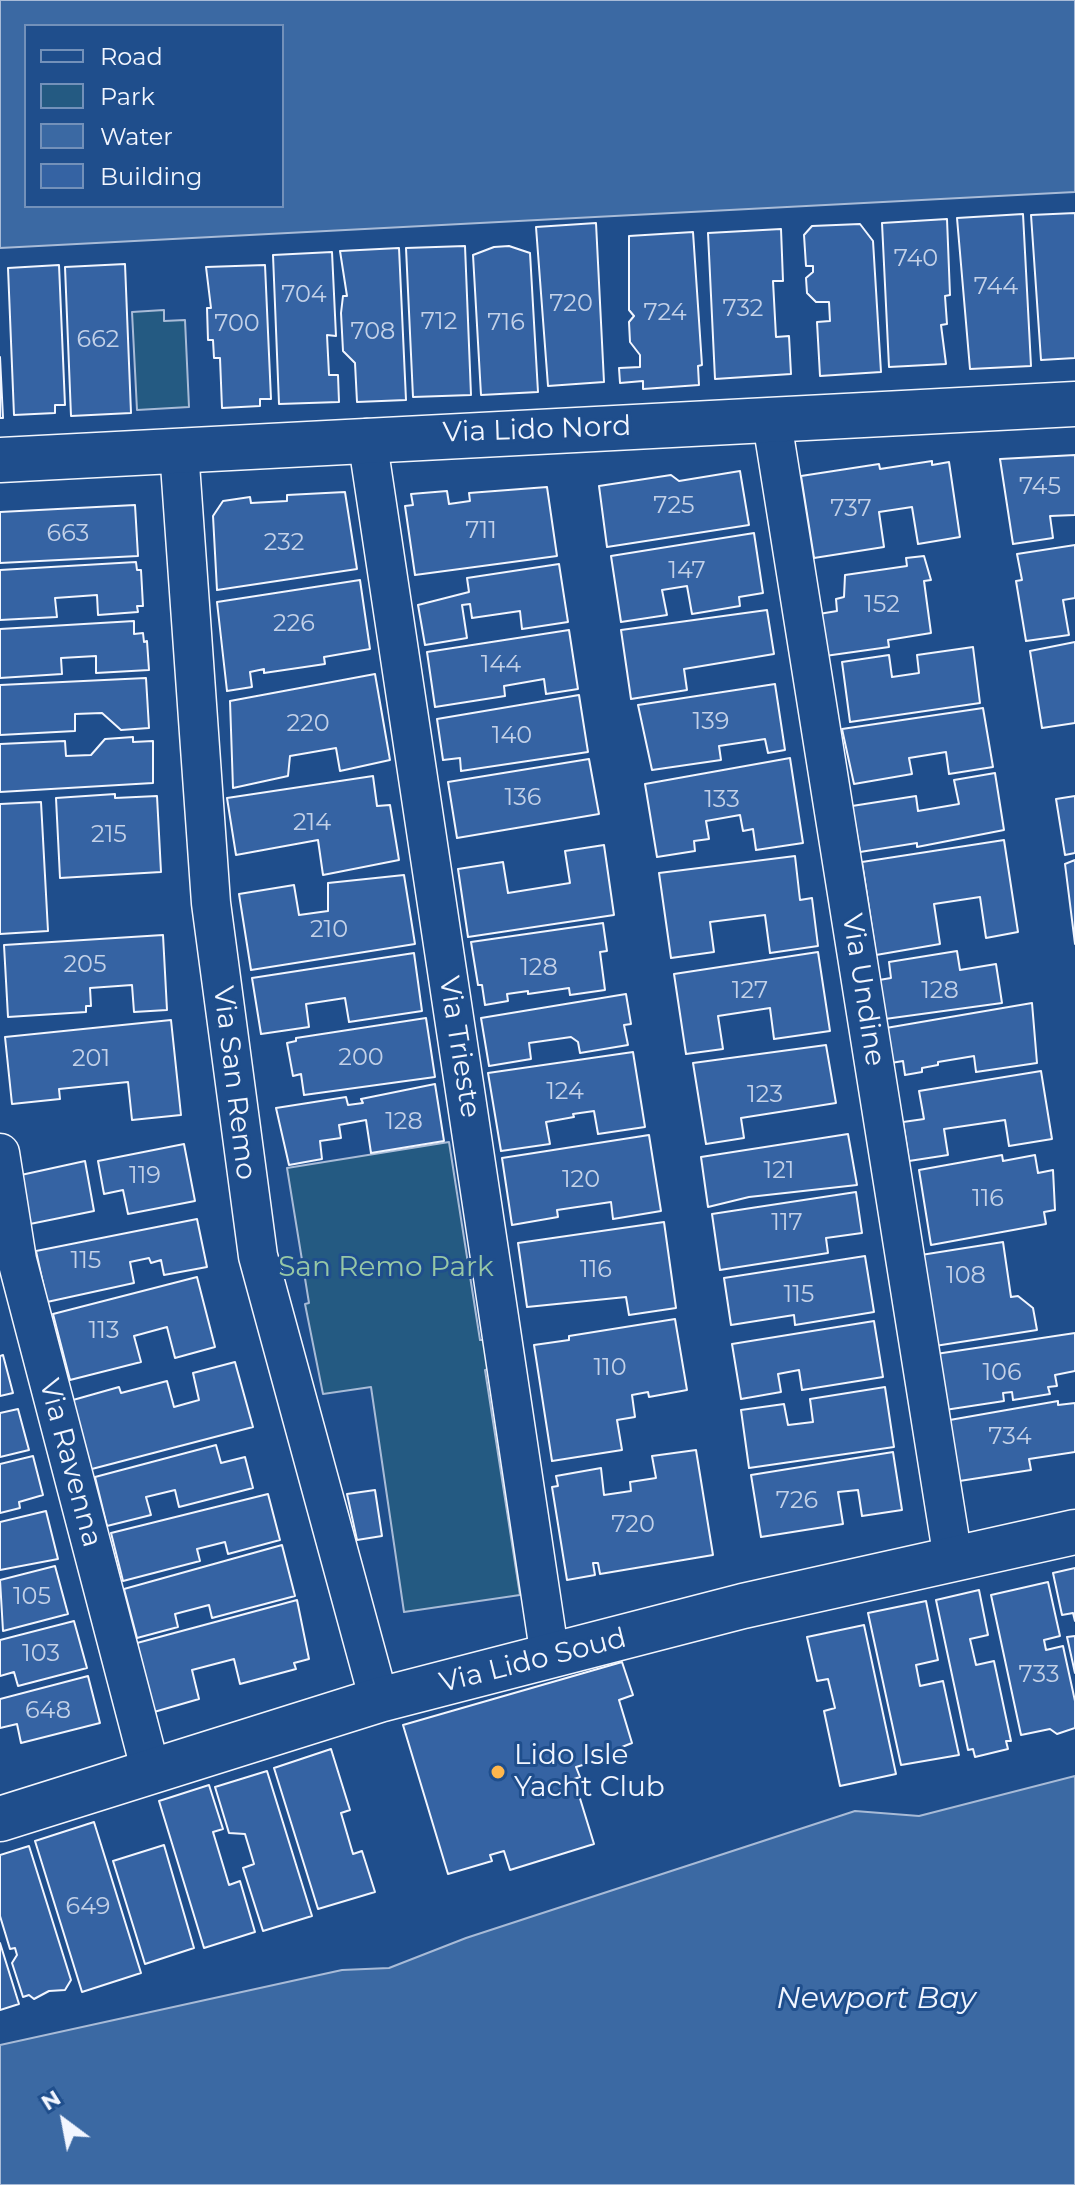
<!DOCTYPE html>
<style>
body{margin:0}
#map{position:relative;width:1075px;height:2185px;overflow:hidden;background:#1f4e8c;font-family:Montserrat,sans-serif}
canvas{display:block}
.legend{position:absolute;left:24px;top:24px;width:260px;height:184px;box-sizing:border-box;background:#1f4e8c;border:2px solid #7391ba;margin:0;padding:10px 14px;list-style:none;font-size:24px;color:#f2f6ff}
.legend li{display:flex;align-items:center;gap:16px;height:40px}
.legend b{width:40px;border:2px solid #7391ba}
.north{position:absolute;left:24px;top:2081px;width:80px;height:80px;-webkit-text-stroke:6px #1f4e8c;paint-order:stroke;rotate:328deg;font-size:22px;font-weight:700;line-height:32px;text-align:center;color:#f2f6ff}
.north::after{content:'';display:block;margin:auto;width:28px;height:36px;background:#f2f6ff;clip-path:polygon(50% 0,100% 100%,50% 72%,0 100%)}
</style>
<div id="map">
<canvas width="1075" height="2185"></canvas>
<ul class="legend">
<li><b style="height:10px;background:#1f4e8c"></b>Road</li>
<li><b style="height:22px;background:#245a82"></b>Park</li>
<li><b style="height:22px;background:#3b69a3"></b>Water</li>
<li><b style="height:22px;background:#3563a3"></b>Building</li>
</ul>
<div class="north">N</div>
</div>
<script>
const ctx = document.querySelector('canvas').getContext('2d');
ctx.lineJoin = 'round';
function paint(path, color) { ctx.fillStyle = color; ctx.fill(path, 'evenodd'); }
function trace(path, color, width, dash) { ctx.strokeStyle = color; ctx.lineWidth = width; ctx.lineCap = dash ? 'butt' : 'round'; ctx.setLineDash(dash || []); ctx.stroke(path); }
function label(font, color, halo, rows, align = 'center') {
  ctx.font = font + ' Montserrat,sans-serif'; ctx.lineWidth = 6; ctx.setLineDash([]); ctx.textBaseline = 'middle'; ctx.strokeStyle = halo; ctx.fillStyle = color; for (const [text, x, y, turn = 0] of rows) {
    ctx.save(); ctx.translate(x, y); ctx.rotate((+turn || 0) * Math.PI / 180); ctx.textAlign = isNaN(turn) ? turn : align; if (halo) ctx.strokeText(text, 0, 0); ctx.fillText(text, 0, 0); ctx.restore();
  }
}
const green = new Path2D(`
 M164 310V321L185 320 189 407 137 410 132 312Z
 M449 1142 480 1340H484L489 1369 485 1370 520 1595 404 1612 371 1387 323 1394 305 1304 309 1303 287 1168Z`);
const water = new Path2D(`
 M0 0H1075V192L0 248ZM282 26V206H26V26Z
 M1075 1776V2185H0V2045L342 1970 389 1968 466 1938 855 1811 919 1816Z`);
const building = new Path2D(`
 M1075 213V358L1041 360 1031 215Z
 M1023 214 1031 366 970 369 957 218Z
 M947 219 950 295 945 296 947 324 941 325 946 364 889 367 882 223Z
 M596 223 604 382 548 386 536 227Z
 M860 224 873 241 881 372 820 376 817 322 830 321 829 302H816L807 293 806 278 813 272V266H806L804 235 812 226Z
 M781 229 783 281H773L776 337 789 336 791 374 715 379 708 233Z
 M693 232 702 365 698 366 699 385 643 389V381L620 383 619 368 640 367V355L630 342 629 322 634 316 629 310V236Z
 M465 246 471 395 413 397 406 248Z
 M509 246 530 253 538 392 481 395 473 255 494 247Z
 M399 248 406 400 357 402 355 363 343 351 341 313 343 296H347L340 251Z
 M332 252 336 336 327 335 329 375H338L339 402 279 404 273 255Z
 M125 264 131 413 71 416 65 267Z
 M59 265 65 405H55V413L14 415 8 268Z
 M265 265 271 399H260V406L222 408 220 358H214L213 340H208L207 308H211L206 267Z
 M0 357 3 418H0Z
 M1075 455V515L1050 516 1053 538 1013 544 1000 459Z
 M932 461V465L949 462 960 537 918 544 912 507 879 512 884 547 814 558 801 476 879 464 880 469Z
 M740 471 749 525 607 547 599 486 671 475 679 481Z
 M547 487 557 556 415 575 405 506 413 505 411 494 447 491 449 504 470 501 469 493Z
 M345 492 357 569 217 590 213 516 223 501 250 497 251 503 287 501V495Z
 M135 505 138 556 0 563V512Z
 M754 533 763 593 739 597 740 606 692 614 687 586 662 590 667 615 621 622 611 556Z
 M1075 545V598L1063 600 1069 635 1026 641 1016 581 1022 580 1017 554Z
 M924 556 931 580 924 581 931 633 888 640 889 647 825 656 819 614 837 611 836 599 844 597 845 575 907 566 906 558Z
 M136 562 137 570H141L143 606H137L138 612 98 615 97 595 55 598 57 617 0 620V570Z
 M559 564 568 622 522 629 520 611 472 618 470 604 462 605 467 638 425 645 418 605 469 592 467 578Z
 M360 580 370 649 324 657 325 664 264 673V669L250 672 252 687 227 691 217 602Z
 M767 610 774 654 684 669 687 690 631 699 621 630Z
 M134 621V634L143 633 144 642 147 641 149 670 96 673V656L61 658 62 674 0 678V629Z
 M569 630 578 689 546 694 544 679 504 686 505 696 435 707 427 652Z
 M1075 642V723L1042 728 1030 651Z
 M973 647 980 703 850 722 842 662 889 655 892 677 919 673 917 655Z
 M375 674 390 760 340 771 336 748 290 756 288 776 233 788 230 701Z
 M146 678 149 728 121 730 102 713 75 714V731L0 735V685Z
 M775 684 785 750 768 753 765 739 719 746 721 760 652 770 638 705Z
 M579 695 588 752 461 771 460 758 443 760 437 719Z
 M983 708 993 767 949 774 946 752 909 758 912 774 854 784 842 729Z
 M133 737V742L153 741V783L0 792V744L65 741 66 756 91 755 105 739Z
 M790 758 803 843 756 850 753 829 743 831 740 815 706 821 709 839 694 841 695 851 657 857 645 784Z
 M589 759 599 814 457 838 448 782Z
 M995 773 1004 830 917 847V843L860 852 852 806 916 796 918 811 959 804 954 780Z
 M373 776 377 806 390 805 399 860 323 875 318 840 236 855 227 798Z
 M115 794V798L157 796 161 872 60 878 56 798Z
 M1075 796V853L1065 855 1056 799Z
 M41 802 48 931 0 934V804Z
 M1004 840 1018 932 986 938 980 897 934 904 940 944 876 955 862 862Z
 M604 845 614 915 468 937 458 869 503 862 508 893 570 883 565 851Z
 M795 856 800 900 812 898 818 946 770 953 765 915 710 922 714 952 671 958 659 873Z
 M1075 860V944L1065 864Z
 M404 875 415 944 251 970 239 894 294 885 299 915 328 911V883Z
 M603 923 607 951 600 952 605 990 570 995 569 988 528 994V991L507 994 508 1001 485 1005 482 985H478L471 942Z
 M163 935 167 1010 134 1012 132 985 90 988 91 1006H86V1012L8 1017 4 945Z
 M957 951 960 970 996 964 1002 1003 885 1019 879 980 891 978 889 962Z
 M818 952 830 1031 774 1039 770 1008 718 1016 723 1049 686 1054 674 974Z
 M414 953 422 1011 349 1022 345 998 306 1004 309 1027 261 1034 252 978Z
 M626 994 631 1024 624 1025 628 1045 580 1053 578 1042 571 1037 529 1043 531 1059 489 1066 481 1018Z
 M1032 1003 1037 1063 976 1072 974 1056 938 1062V1065L922 1068V1072L905 1075 903 1061 891 1063 886 1028Z
 M426 1018 435 1077 304 1095 301 1074 293 1076 287 1043 296 1041V1038Z
 M171 1020 181 1115 132 1120 128 1082 59 1089 60 1099 12 1104 5 1037Z
 M826 1045 836 1103 741 1118 744 1138 706 1144 693 1063Z
 M633 1052 645 1127 598 1134 594 1111 573 1114 574 1117 546 1122 550 1144 501 1151 488 1073Z
 M1041 1071 1052 1139 1009 1146 1005 1120 944 1129 948 1155 909 1161 903 1122 924 1119 919 1091Z
 M435 1084 444 1141 371 1153 366 1120 339 1125 341 1138 320 1141 322 1159 289 1165 276 1108 346 1097 348 1105 363 1103 361 1099Z
 M848 1134 857 1185 749 1197 708 1207 701 1157Z
 M649 1135 661 1211 613 1219 611 1202 557 1210 558 1217 512 1225 502 1158Z
 M184 1144 195 1201 128 1214 123 1190 104 1194 98 1161Z
 M1002 1155 1003 1161 1035 1155 1038 1173 1053 1170 1055 1210 1044 1212 1046 1224 931 1245 919 1170Z
 M85 1161 94 1211 30 1224 21 1175Z
 M856 1192 862 1233 826 1238 828 1253 720 1270 712 1214Z
 M197 1219 207 1267 164 1275 161 1260 151 1263 149 1258 130 1262 134 1283 47 1302 36 1251Z
 M664 1222 676 1308 629 1315 626 1297 527 1307 518 1243Z
 M1003 1242 1011 1297 1018 1296 1033 1308 1037 1330 935 1346 921 1255Z
 M865 1256 874 1312 795 1325 794 1315 731 1325 724 1278Z
 M197 1277 215 1347 175 1358 167 1327 134 1336 141 1362 70 1380 53 1314Z
 M675 1319 687 1390 649 1397 648 1392 632 1395 635 1417 617 1420 622 1450 552 1461 534 1345 569 1340V1336Z
 M874 1321 883 1377 802 1390 799 1370 778 1374 781 1392 741 1399 732 1344Z
 M1075 1333V1371L1055 1375 1057 1386 1048 1387 1050 1394 1013 1400 1012 1392 1003 1393 1004 1401 945 1410 936 1354Z
 M3 1355 13 1393 0 1396V1356Z
 M235 1362 253 1427 88 1470 73 1400 119 1387 121 1393 167 1381 174 1407 199 1400 193 1373Z
 M885 1387 894 1447 749 1468 741 1410 784 1404 788 1425 813 1422 810 1399Z
 M1058 1401V1405L1075 1403V1452L1029 1459 1031 1470 953 1482 944 1421Z
 M18 1409 29 1450 0 1457V1413Z
 M216 1445 221 1463 245 1457 253 1488 179 1507 175 1490 146 1497 151 1515 107 1526 95 1477Z
 M696 1450 713 1555 600 1574 598 1563H593L595 1575 567 1580 552 1487 558 1486 556 1476 601 1468 604 1495 631 1491 630 1482 656 1478 652 1456Z
 M893 1452 902 1510 862 1516 858 1490 838 1492 843 1524 761 1537 751 1475Z
 M33 1456 43 1495 19 1502 20 1508 0 1513V1464Z
 M375 1490 382 1536 357 1540 347 1494Z
 M268 1494 280 1540 228 1554 225 1542 197 1549 200 1561 123 1581 111 1533Z
 M46 1511 58 1559 0 1570V1522Z
 M282 1545 295 1596 212 1618 209 1605 175 1614 178 1627 137 1638 124 1589Z
 M55 1566 68 1614 3 1631 0 1580Z
 M1075 1568V1621L1073 1613 1062 1615 1053 1573Z
 M1048 1582 1060 1636 1044 1640 1046 1650 1063 1646 1075 1701V1728L1057 1734 1050 1729 1021 1735 991 1595Z
 M979 1590 988 1635 970 1639 976 1665 994 1661 1011 1741H1006L1008 1749 975 1757 973 1749 968 1750 936 1600Z
 M297 1600 309 1659 294 1663 296 1669 240 1684 234 1659 192 1670 199 1699 154 1712 137 1643Z
 M926 1601 938 1660 916 1665 920 1686 943 1681 959 1755 901 1765 868 1613Z
 M74 1621 87 1668 18 1686 14 1672 0 1676V1640Z
 M864 1625 896 1774 840 1786 824 1711 835 1708 828 1679 817 1681 807 1637Z
 M1075 1636V1673L1067 1637Z
 M622 1662 633 1695 619 1700 632 1743 617 1749 619 1754 576 1767 580 1777 574 1779 594 1844 510 1870 504 1851 490 1855 492 1861 448 1874 403 1725Z
 M88 1676 100 1723 21 1743 17 1724 0 1728V1699Z
 M331 1749 350 1810 341 1813 353 1854 362 1851 375 1892 318 1909 274 1768Z
 M267 1771 312 1916 263 1931 243 1868 254 1864 245 1834 229 1833 215 1787Z
 M209 1785 223 1829 213 1832 229 1885 240 1881 255 1932 204 1948 159 1801Z
 M94 1822 141 1973 82 1992 35 1841Z
 M164 1845 194 1948 145 1964 113 1861Z
 M29 1846 71 1980 65 1990 49 1991 34 1999 29 1995 23 1997 12 1963 17 1955 15 1948 10 1949 0 1916V1855Z
 M0 1943 19 2004 0 2010Z`);
const minor = new Path2D(`
 M772 422 953 1559
 M367 438 550 1657
 M179 450 211 903 258 1256 379 1700
 M0 1153 17 1260 151 1772`);
const tertiary = new Path2D(`
 M0 460 1075 404
 M0 1819 379 1700 743 1606 1075 1532`);
const markers = [
 [498,1772,8,"#ffb74d"]
];
const numberNames = [
 ["740",916,259],
 ["744",996,287],
 ["704",304,295],
 ["720",571,304],
 ["732",743,309],
 ["724",665,313],
 ["712",439,322],
 ["716",506,323],
 ["700",237,324],
 ["708",373,332],
 ["662",98,340],
 ["745",1040,487],
 ["725",674,506],
 ["737",851,509],
 ["711",481,531],
 ["663",68,534],
 ["232",284,543],
 ["147",687,571],
 ["152",882,605],
 ["226",294,624],
 ["144",501,665],
 ["139",711,722],
 ["220",308,724],
 ["140",512,736],
 ["136",523,798],
 ["133",722,800],
 ["214",312,823],
 ["215",109,835],
 ["210",329,930],
 ["205",85,965],
 ["128",539,968],
 ["127",750,991],
 ["128",940,991],
 ["200",361,1058],
 ["201",91,1059],
 ["124",565,1092],
 ["123",765,1095],
 ["128",404,1122],
 ["121",779,1171],
 ["119",145,1176],
 ["120",581,1180],
 ["116",988,1199],
 ["117",787,1223],
 ["115",86,1261],
 ["116",596,1270],
 ["108",966,1276],
 ["115",799,1295],
 ["113",104,1331],
 ["110",610,1368],
 ["106",1002,1373],
 ["734",1010,1437],
 ["726",797,1501],
 ["720",633,1525],
 ["105",32,1597],
 ["103",41,1654],
 ["733",1039,1675],
 ["648",48,1711],
 ["649",88,1907]
];
const streetNames = [
 ["Via Lido Nord",537,430,-2],
 ["Via Undine",863,990,81],
 ["Via Trieste",459,1047,81],
 ["Via San Remo",234,1083,83],
 ["Via Ravenna",70,1463,75],
 ["Via Lido Soud",533,1661,-14]
];
const parkNames = [
 ["San Remo Park",386,1268]
];
const poiNames = [
 ["Lido Isle",514,1756],
 ["Yacht Club",514,1788]
];
const waterNames = [
 ["Newport Bay",876,1999]
];
paint(green, '#245a82');
trace(green, '#a8bbd7', 2);
paint(water, '#3b69a3');
trace(water, '#a8bbd7', 2);
paint(building, '#3563a3');
trace(building, '#f2f6ff', 2);
trace(minor, '#f2f6ff', 41);
trace(tertiary, '#f2f6ff', 47);
trace(minor, '#1f4e8c', 38);
trace(tertiary, '#1f4e8c', 44);
for (const [x, y, r, color] of markers) { const dot = new Path2D(); dot.arc(x, y, r, 0, 2 * Math.PI); ctx.fillStyle = color; ctx.fill(dot); trace(dot, '#1f4e8c', 3); }
label('24px', '#c3d1e8', null, numberNames);
label('28px', '#f2f6ff', '#1f4e8c', streetNames);
label('28px', '#97c8a6', '#1f4e8c', parkNames);
label('28px', '#f2f6ff', '#1f4e8c', poiNames, 'left');
label('italic 30px', '#f2f6ff', '#1f4e8c', waterNames);
</script>
